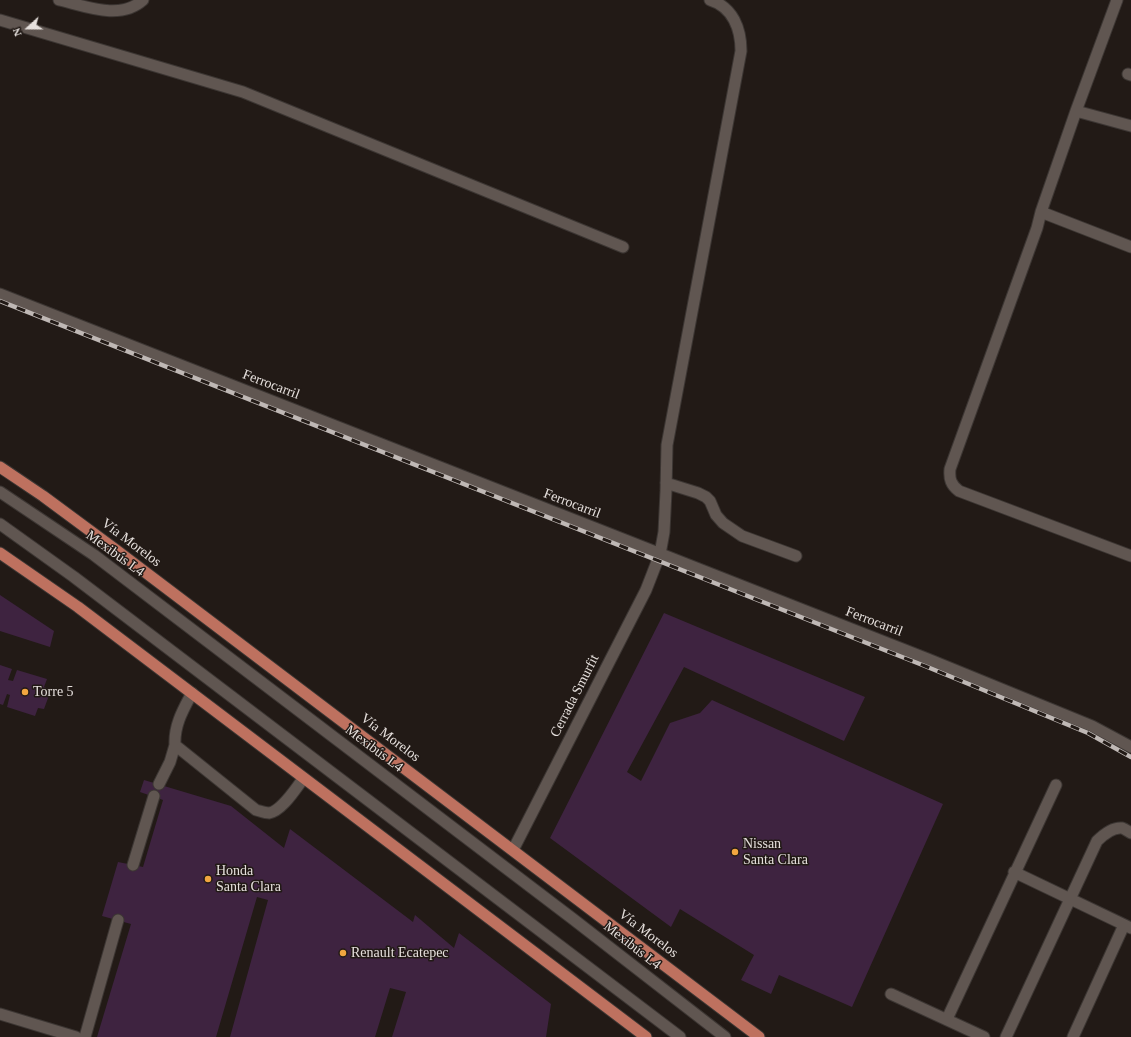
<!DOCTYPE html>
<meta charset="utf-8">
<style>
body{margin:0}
#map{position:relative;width:1131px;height:1037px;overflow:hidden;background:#221a16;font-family:"Times New Roman",serif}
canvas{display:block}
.north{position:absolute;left:8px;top:8px;width:40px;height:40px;-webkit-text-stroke:3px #221a16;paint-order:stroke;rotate:249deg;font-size:11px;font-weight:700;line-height:16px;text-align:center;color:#e6e0dd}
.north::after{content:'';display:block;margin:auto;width:14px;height:18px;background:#e6e0dd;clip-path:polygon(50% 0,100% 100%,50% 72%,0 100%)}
</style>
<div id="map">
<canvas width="1131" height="1037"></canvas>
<div class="north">N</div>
</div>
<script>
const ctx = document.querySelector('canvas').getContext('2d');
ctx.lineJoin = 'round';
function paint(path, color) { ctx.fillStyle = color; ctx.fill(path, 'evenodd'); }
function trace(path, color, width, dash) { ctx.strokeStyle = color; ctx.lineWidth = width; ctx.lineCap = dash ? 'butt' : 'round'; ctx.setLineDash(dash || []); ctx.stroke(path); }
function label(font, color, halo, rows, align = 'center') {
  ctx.font = font + ' "Times New Roman",serif'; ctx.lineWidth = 3; ctx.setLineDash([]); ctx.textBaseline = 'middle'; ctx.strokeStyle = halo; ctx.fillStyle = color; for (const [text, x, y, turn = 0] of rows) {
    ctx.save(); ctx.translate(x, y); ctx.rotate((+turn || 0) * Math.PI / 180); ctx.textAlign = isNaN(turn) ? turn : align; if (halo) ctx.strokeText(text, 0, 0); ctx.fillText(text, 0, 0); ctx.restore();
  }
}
const building = new Path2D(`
 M0 595 54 631 50 647 0 631Z
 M664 613 865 697 844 741 684 667 627 772 641 781 670 723 700 713 712 700 943 804 852 1007 779 975 771 994 741 980 754 955 680 909 671 927 550 838Z
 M0 665 12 669 8 680 13 681 17 670 47 679 44 687 51 690 44 709 38 708 35 716 7 707 10 695 7 694 3 705 0 704Z
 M144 780 231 806 284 848 290 829 413 922 415 915 454 948 459 933 551 1004 546 1037H392L406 992 390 988 375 1037H230L268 900 257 897 216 1037H97L131 924 102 916 118 862 143 867 163 800 140 792Z`);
const service = new Path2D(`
 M59 0C85 6 120 21 143 0
 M1117 0 1076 111 1041 212 1037 228 950 469C949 479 951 485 959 491L1131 556
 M0 20 243 92 623 247
 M1128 74 1131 75
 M1076 111 1131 126
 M1041 212 1131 247
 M666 483 698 493 706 497 710 501 716 515 723 523 742 536 796 556
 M0 492 94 555 573 919 725 1037
 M0 524 74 577 680 1037
 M660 554 664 532 666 491 667 445 741 51C741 29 733 7 710 0
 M192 693C183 710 174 725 175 745L256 810C260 811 265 813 269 813 282 811 296 788 303 779
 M159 784 170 762 175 745
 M133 865 154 796
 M1014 872 1131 928
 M891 994 984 1037
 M0 1014 76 1037
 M947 1019 1056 785
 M85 1037 118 920
 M1006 1037 1097 841C1103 835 1113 827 1122 828 1125 829 1128 831 1131 833
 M1073 1037 1124 925`);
const minor = new Path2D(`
 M0 294 928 659 1092 726 1131 747
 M513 850 646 590 660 554`);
const primary = new Path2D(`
 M0 467 43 496 116 550 759 1037
 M0 553 78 607 646 1037`);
const rail = new Path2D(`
 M0 301 925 666 1088 733 1131 757`);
const markers = [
 [25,692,4,"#f1a640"],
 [735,852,4,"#f1a640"],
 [208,879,4,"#f1a640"],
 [343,953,4,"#f1a640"]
];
const streetNames = [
 ["Ferrocarril",271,385,21],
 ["Ferrocarril",572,504,21],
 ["Vía Morelos",131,543,37],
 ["Mexibús L4",115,554,36],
 ["Ferrocarril",874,622,21],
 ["Cerrada Smurfit",575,696,-63],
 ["Vía Morelos",390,738,37],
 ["Mexibús L4",374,749,37],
 ["Vía Morelos",648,934,37],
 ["Mexibús L4",632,946,38]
];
const poiNames = [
 ["Torre 5",33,692],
 ["Nissan",743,844],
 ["Santa Clara",743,860],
 ["Honda",216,871],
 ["Santa Clara",216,887],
 ["Renault Ecatepec",351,953]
];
paint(building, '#3e2340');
trace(service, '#3c3633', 13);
trace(minor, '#3c3633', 13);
trace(primary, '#3c3633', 13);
trace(service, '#605651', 11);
trace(minor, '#605651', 11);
trace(primary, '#be715f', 11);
trace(rail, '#bfb8b5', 4.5);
trace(rail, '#221a16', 3, [9]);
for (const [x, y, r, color] of markers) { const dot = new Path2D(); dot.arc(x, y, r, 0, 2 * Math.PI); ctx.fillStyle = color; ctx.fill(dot); trace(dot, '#221a16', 1.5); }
label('14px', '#e6e0dd', '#221a16', streetNames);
label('14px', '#e6e0dd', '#221a16', poiNames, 'left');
</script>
